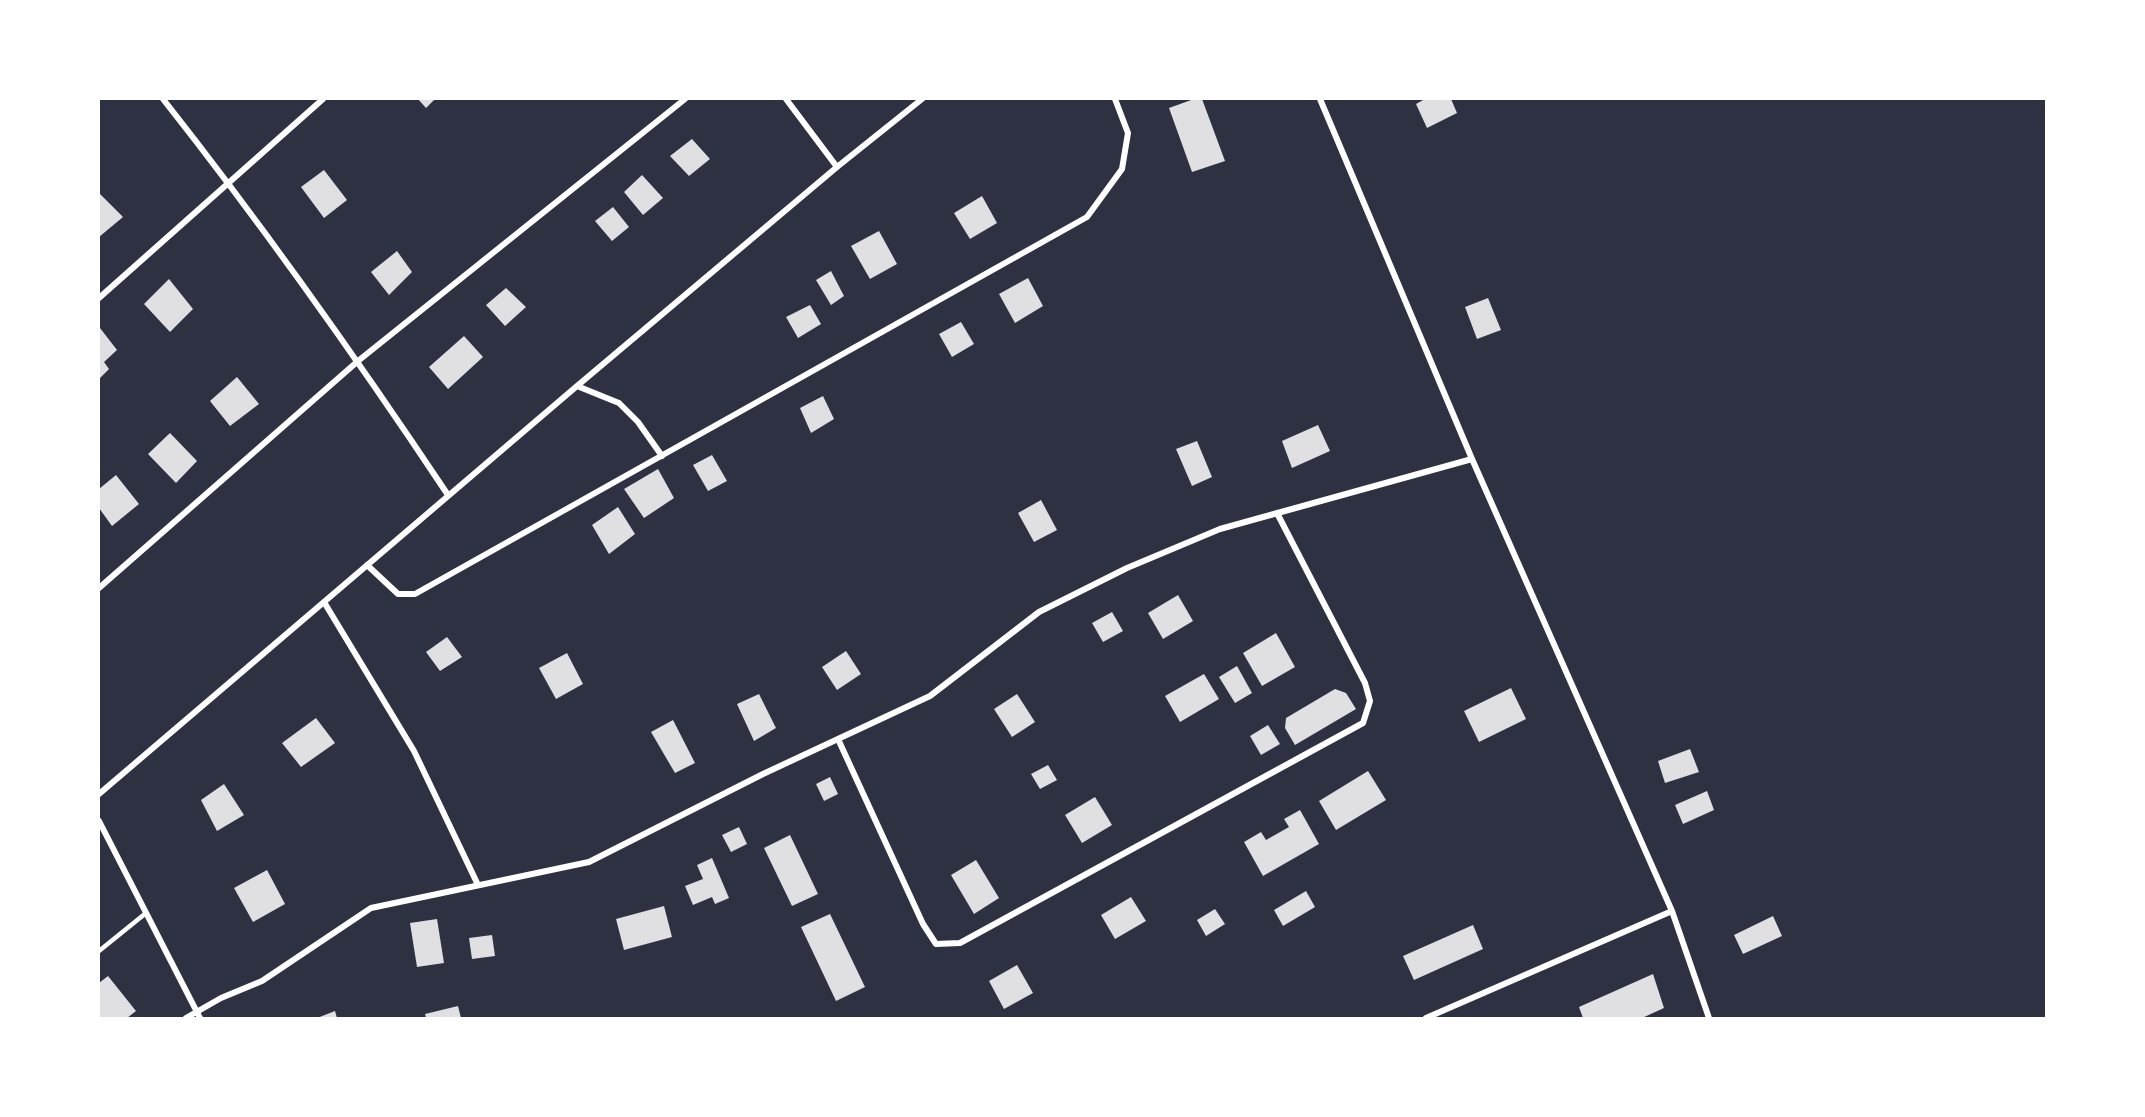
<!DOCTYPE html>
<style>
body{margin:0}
#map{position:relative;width:2145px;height:1117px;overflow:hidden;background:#2d3142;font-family:Commissioner,sans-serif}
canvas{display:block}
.frame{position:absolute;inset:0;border:100px solid #fff;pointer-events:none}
</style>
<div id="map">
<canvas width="2145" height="1117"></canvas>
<div class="frame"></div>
</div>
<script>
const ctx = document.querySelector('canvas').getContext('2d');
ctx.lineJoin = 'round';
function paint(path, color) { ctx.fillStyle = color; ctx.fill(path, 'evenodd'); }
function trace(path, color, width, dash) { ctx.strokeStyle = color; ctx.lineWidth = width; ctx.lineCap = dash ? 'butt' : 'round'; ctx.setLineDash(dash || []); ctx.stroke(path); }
const building = new Path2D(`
 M418 99H435L426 108Z
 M1194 99H1202L1225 161 1192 172 1169 108Z
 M1425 99H1451L1457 113 1427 128 1416 104Z
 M692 139 710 159 689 176 670 156Z
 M324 170 347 200 324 218 301 187Z
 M642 175 663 198 643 215 624 192Z
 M99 193 123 217 99 237Z
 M982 196 997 223 970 239 954 213Z
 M613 207 629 227 612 241 595 221Z
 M879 231 897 264 870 279 851 246Z
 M397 251 412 272 389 295 371 272Z
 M831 271 844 296 831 305 816 280Z
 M1028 278 1043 306 1015 323 999 294Z
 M169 279 193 309 170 332 144 304Z
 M506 288 526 307 505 326 486 305Z
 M1488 298 1501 330 1477 339 1465 307Z
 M810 305 821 324 798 338 786 317Z
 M961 322 974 344 952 357 939 334Z
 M100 328 117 350 104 362 109 369 99 379Z
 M464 336 483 357 448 389 429 367Z
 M237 377 259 404 230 426 210 401Z
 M823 396 834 419 811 433 800 408Z
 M1318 425 1330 451 1292 468 1282 441Z
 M170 433 197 461 176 483 148 454Z
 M1197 441 1212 477 1192 486 1176 449Z
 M712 455 727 481 708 491 693 465Z
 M658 469 674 498 644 518 624 489Z
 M116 475 139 504 112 526 99 508V489Z
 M1041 500 1057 530 1034 542 1018 513Z
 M618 507 635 534 609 554 592 525Z
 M1178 595 1193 621 1163 639 1148 613Z
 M1112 612 1123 631 1103 642 1092 623Z
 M1276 633 1295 667 1262 686 1243 653Z
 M447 637 462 657 440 671 426 652Z
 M846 651 861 674 837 690 822 667Z
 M567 653 583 684 556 699 539 668Z
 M1237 666 1252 693 1235 703 1219 677Z
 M1204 674 1219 699 1180 722 1165 696Z
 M1511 688 1526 719 1479 742 1464 711Z
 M1335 689 1346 693 1356 709 1295 745 1285 728 1286 718Z
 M759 694 776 728 754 741 737 704Z
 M1017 694 1035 722 1012 737 994 709Z
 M316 718 335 743 301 767 282 743Z
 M673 720 695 763 675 773 651 732Z
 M1268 725 1280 744 1261 755 1250 736Z
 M1690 749 1699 772 1665 783 1658 761Z
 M1048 765 1057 780 1040 789 1031 774Z
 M1368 771 1386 800 1336 830 1319 801Z
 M830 777 838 794 824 801 816 784Z
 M224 784 244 815 217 831 201 800Z
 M1707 791 1714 810 1683 824 1675 805Z
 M1095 797 1112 825 1082 843 1065 815Z
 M1300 810 1319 844 1263 876 1244 842 1261 832 1266 840 1289 827 1284 819Z
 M739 827 747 844 731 852 722 835Z
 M790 835 818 894 792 906 764 848Z
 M712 858 729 898 715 904 712 897 693 905 685 886 703 879 697 865Z
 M976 860 999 898 974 914 951 875Z
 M267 870 285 904 253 922 234 888Z
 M1306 891 1315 907 1283 926 1274 910Z
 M1131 897 1146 921 1115 939 1101 915Z
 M664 906 672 937 624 950 616 919Z
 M1215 909 1225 924 1206 936 1197 920Z
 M830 914 865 987 836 1001 801 927Z
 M1773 916 1782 936 1743 954 1734 935Z
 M437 919 444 963 417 967 410 923Z
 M1473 925 1483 949 1414 980 1403 956Z
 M492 935 495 956 472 959 469 938Z
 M1017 965 1033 993 1004 1009 989 981Z
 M1653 974 1664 1008 1642 1018H1583L1579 1007Z
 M108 976 136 1011 127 1018H99V983Z
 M458 1006 461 1018H426L425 1014Z
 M335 1011 337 1018H317Z`);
const service = new Path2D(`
 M99 951 146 913`);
const minor = new Path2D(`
 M163 99C264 227 358 360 448 495
 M786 99 837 167
 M1320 99 1472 459 1672 911 1709 1018
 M99 298 323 99
 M577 386 619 403 638 422 662 456
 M367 565 398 594H415L1087 217 1122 169 1128 133 1115 99
 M99 588 358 361 685 99
 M324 602 414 751 478 885
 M838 739 923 924 936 944 960 943 1363 723 1370 701 1365 683 1277 513
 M99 794 577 386 837 167 922 99
 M99 821 200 1018
 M186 1018 221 998 262 981 371 908 589 862 763 774 930 696 1039 612 1127 568 1220 529 1472 459
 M1426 1018 1672 911`);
paint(building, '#e0e0e3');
trace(service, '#fff', 4.5);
trace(minor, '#fff', 6);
</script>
